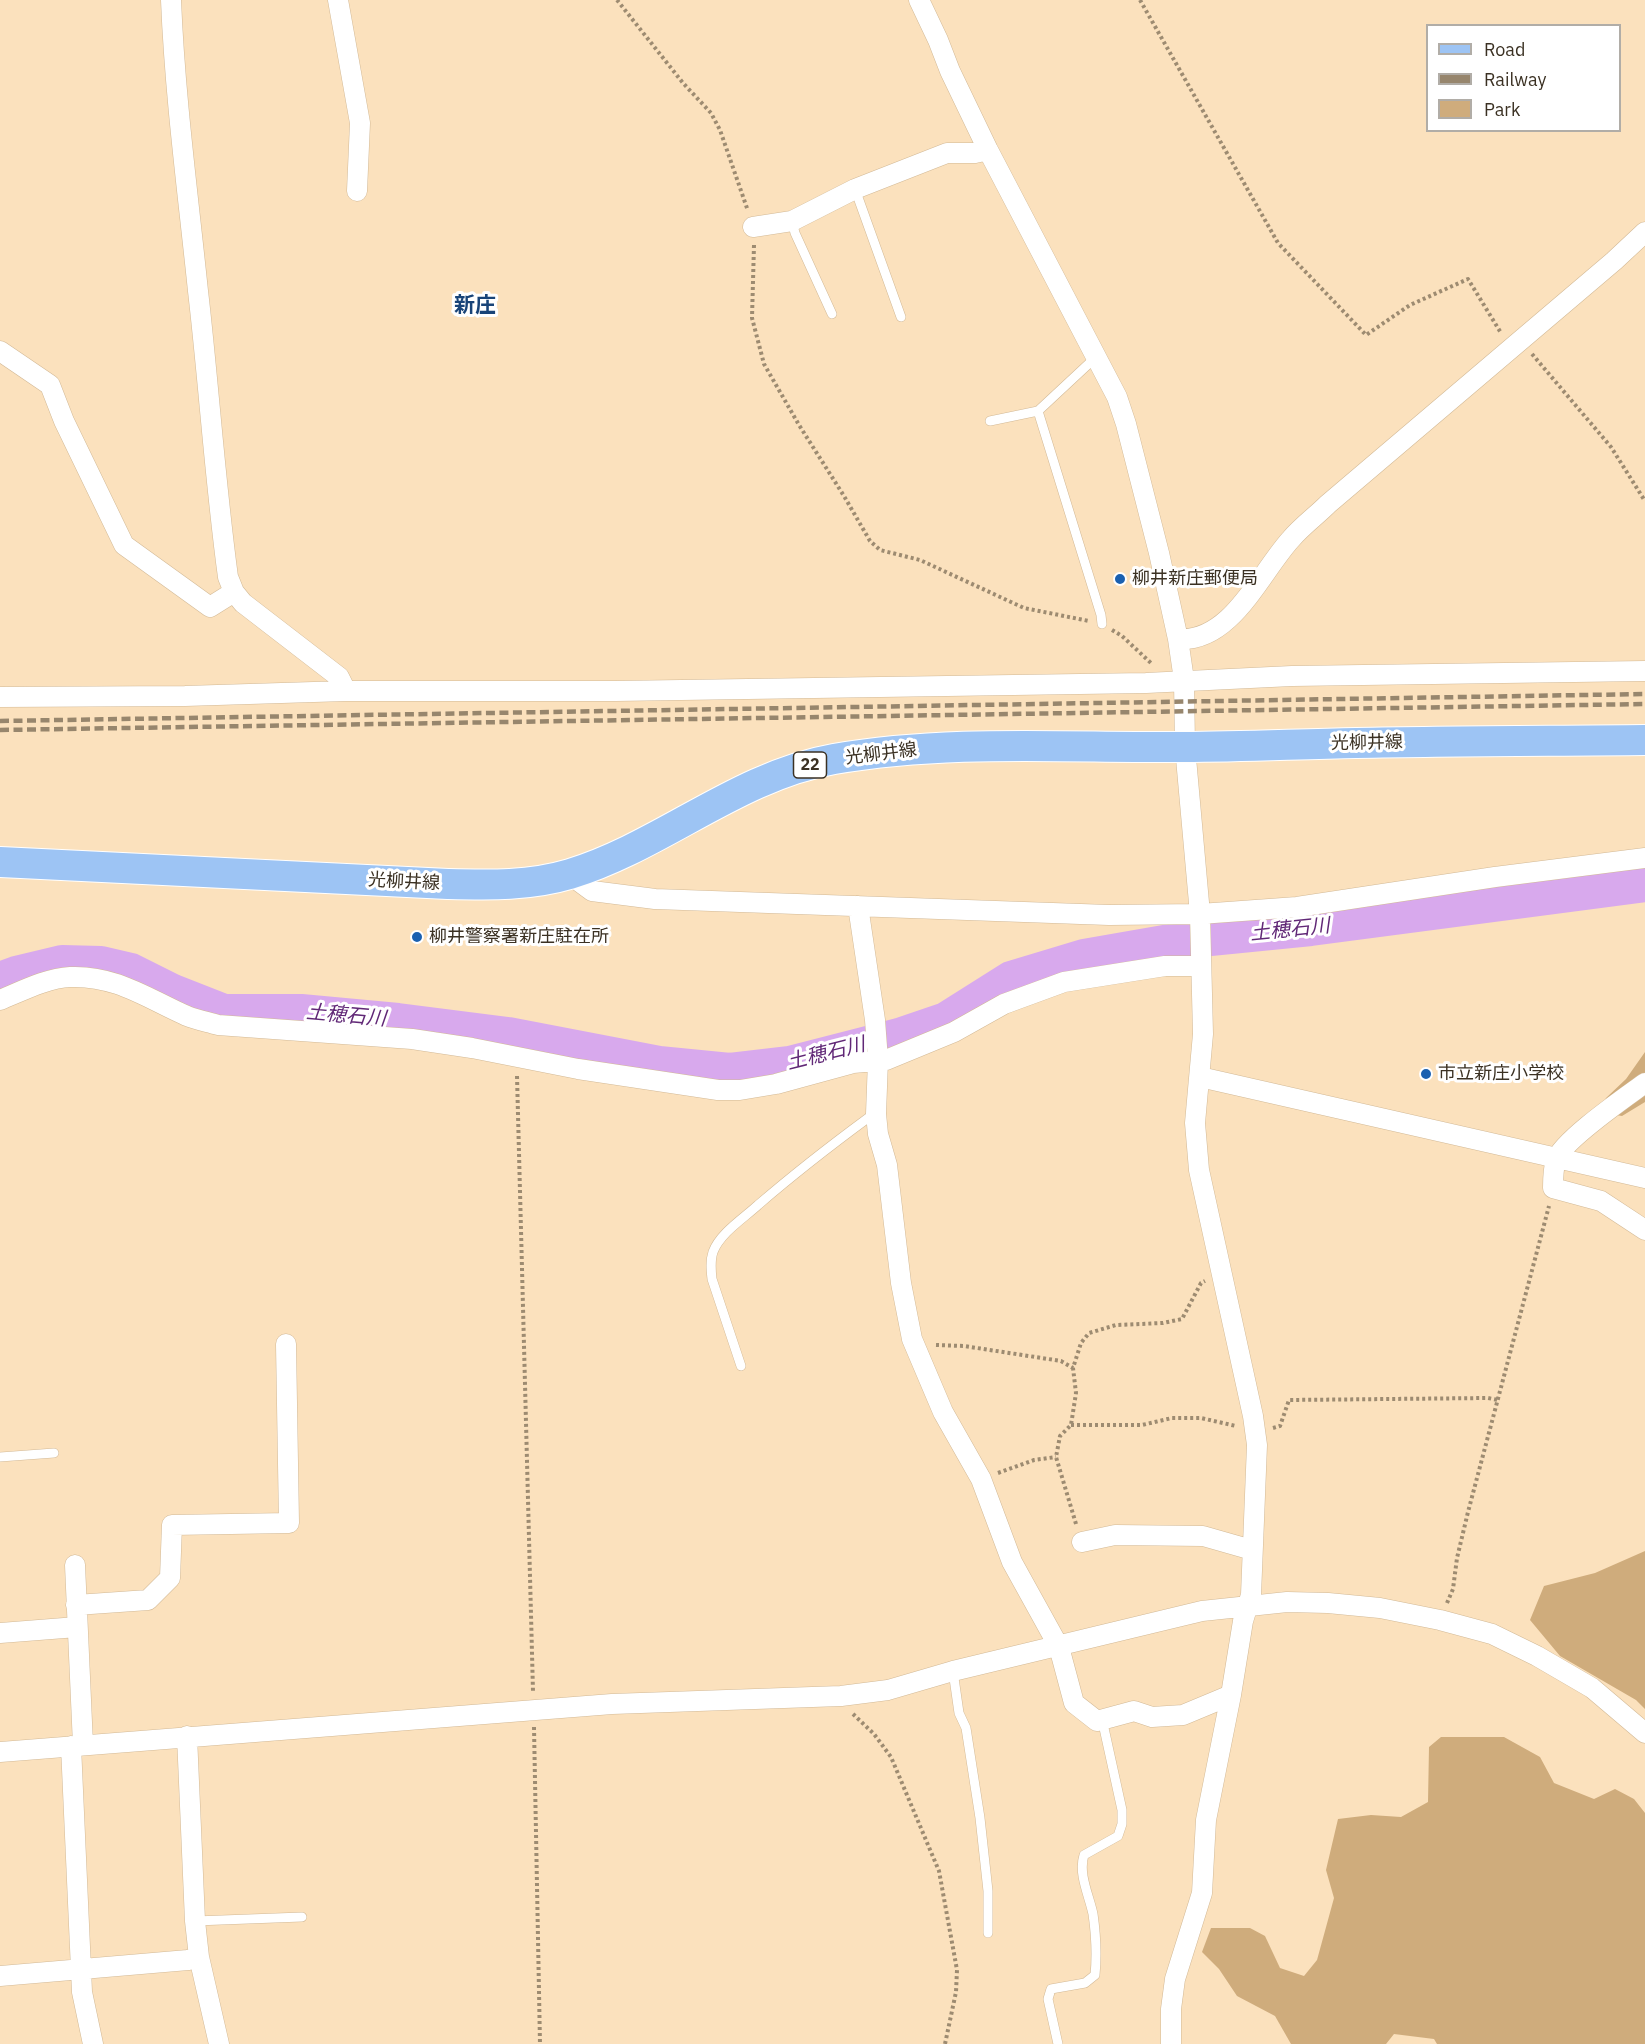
<!DOCTYPE html>
<meta charset="utf-8">
<style>
body{margin:0}
#map{position:relative;width:1645px;height:2044px;overflow:hidden;background:#fbe1bd;font-family:"IBM Plex Sans",sans-serif}
canvas{display:block}
.legend{position:absolute;left:1426px;top:24px;width:195px;height:108px;box-sizing:border-box;background:#fff;border:2px solid #b1ada7;margin:0;padding:8px 10px;list-style:none;font-size:18px;color:#3b3123}
.legend li{display:flex;align-items:center;gap:12px;height:30px}
.legend b{width:30px;border:2px solid #b1ada7}
</style>
<div id="map">
<canvas width="1645" height="2044"></canvas>
<ul class="legend">
<li><b style="height:8px;background:#9dc4f4"></b>Road</li>
<li><b style="height:8px;background:#97866d"></b>Railway</li>
<li><b style="height:16px;background:#cfac7c"></b>Park</li>
</ul>
</div>
<script>
const ctx = document.querySelector('canvas').getContext('2d');
ctx.lineJoin = 'round';
function paint(path, color) { ctx.fillStyle = color; ctx.fill(path, 'evenodd'); }
function trace(path, color, width, dash) { ctx.strokeStyle = color; ctx.lineWidth = width; ctx.lineCap = dash ? 'butt' : 'round'; ctx.setLineDash(dash || []); ctx.stroke(path); }
function label(font, color, halo, rows, align = 'center') {
  ctx.font = font + ' "IBM Plex Sans","Noto Sans JP",sans-serif'; ctx.lineWidth = 6; ctx.setLineDash([]); ctx.textBaseline = 'middle'; ctx.strokeStyle = halo; ctx.fillStyle = color; for (const [text, x, y, turn = 0] of rows) {
    ctx.save(); ctx.translate(x, y); ctx.rotate((+turn || 0) * Math.PI / 180); ctx.textAlign = isNaN(turn) ? turn : align; if (halo) ctx.strokeText(text, 0, 0); ctx.fillText(text, 0, 0); ctx.restore();
  }
}
const green = new Path2D(`
 M1645 1052V1102L1622 1116 1599 1112 1606 1098 1626 1079Z
 M1645 1551V1709L1636 1700 1560 1656 1530 1620 1544 1586 1595 1573Z
 M1441 1737H1504L1540 1757 1554 1783 1594 1799 1615 1789 1634 1799 1645 1813V2044H1437L1434 2039 1394 2034 1386 2044H1291L1275 2016 1237 1996 1219 1969 1202 1952 1211 1928H1250L1265 1936 1280 1968 1304 1976 1317 1960 1334 1898 1326 1870 1338 1819 1371 1815 1401 1817 1428 1802 1429 1747Z`);
const river = new Path2D(`
 M0 980 16 974 62 963 101 964 131 971 173 992 224 1012H301L398 1021 508 1035 659 1064 730 1071 790 1064 899 1036 946 1020 1011 979 1084 957 1170 942 1311 928 1645 884`);
const path = new Path2D(`
 M617 0 683 83 711 113 720 130 748 211
 M1140 0 1278 243 1366 335 1410 305 1468 279 1501 333
 M754 245 752 318 764 364 799 425 844 496 870 541 880 550 920 560 1024 608 1089 621
 M1532 354 1611 447 1645 501
 M1112 630 1122 636 1152 664
 M517 1076 533 1692
 M936 1345 964 1346 1061 1361 1073 1368
 M1071 1425H1142L1172 1418H1201L1236 1426
 M1273 1428 1280 1426 1289 1400 1488 1398 1498 1400
 M998 1473 1034 1460 1056 1457
 M1076 1524 1056 1457 1060 1436 1071 1425 1076 1393 1073 1368 1081 1343 1089 1333 1116 1325 1163 1323 1182 1319 1201 1283 1205 1281
 M1447 1603 1453 1589 1457 1558 1468 1512 1549 1206
 M853 1714 874 1734 891 1757 939 1871 957 1970 956 1992 945 2044
 M534 1727 540 2044`);
const lane = new Path2D(`
 M855 189 901 317
 M792 221 795 233 832 314
 M1096 357 1038 411 1101 615 1102 624
 M990 421 1038 411
 M741 1366 712 1279C711 1270 710 1261 713 1252 720 1233 744 1218 758 1205 794 1174 830 1146 868 1118L876 1114
 M0 1457 54 1453
 M953 1671 959 1713 966 1728 980 1818 988 1891V1933
 M195 1921 302 1917
 M1058 2044 1048 1999 1051 1989 1085 1983 1095 1975C1097 1955 1096 1935 1093 1914 1089 1895 1078 1874 1084 1855L1118 1836 1122 1824V1810L1102 1719`);
const street = new Path2D(`
 M171 0C175 98 188 194 198 291 209 386 215 482 228 577L234 592 243 603 339 677 346 691
 M338 0 360 123 357 191
 M919 0 938 40 950 71 988 150 1117 397 1126 424 1159 553 1178 639 1184 680 1185 747 1200 914 1203 1034 1195 1123 1199 1170 1253 1416 1257 1445 1251 1595 1243 1621 1231 1695 1206 1820 1202 1893 1175 1979 1171 2009V2044
 M753 227 792 221 855 189 947 153H975L988 150
 M0 351 50 385 64 421 124 545 210 607 234 592
 M1178 639C1231 643 1260 573 1291 539 1302 526 1316 516 1328 504L1614 261 1645 232
 M0 697 185 696 346 691H615L1146 683 1292 676 1645 671
 M569 874 592 891 655 899 1109 915 1200 914 1297 907 1495 877 1645 858
 M858 906 875 1020 878 1060 876 1114 878 1134 887 1165 901 1283 912 1339 943 1412 981 1479 1012 1562 1059 1647 1074 1703 1097 1721 1134 1711 1152 1717 1183 1715 1231 1695
 M0 1000C22 991 47 978 70 977 116 975 148 999 187 1016 197 1020 208 1022 218 1025L412 1039 472 1048 578 1069 718 1090H740L776 1084 853 1063 886 1060 954 1032 1004 1004 1064 982 1165 966H1201
 M1200 1077 1645 1178
 M1645 1083C1626 1097 1563 1140 1556 1160 1553 1169 1553 1179 1553 1188L1601 1201 1645 1230
 M1082 1542 1115 1535 1203 1536 1252 1550
 M75 1565 83 1745
 M76 1605 148 1600 170 1578 172 1525 289 1523 286 1344
 M0 1633 77 1627
 M187 1736 195 1921 199 1957 219 2044
 M71 1746 82 1992 93 2044
 M0 1752 612 1704 841 1696 888 1690 953 1671 1202 1611 1287 1602 1328 1603 1380 1608 1440 1620 1492 1634 1537 1656 1592 1688 1645 1733
 M0 1976 188 1960 199 1957`);
const primary = new Path2D(`
 M0 862 448 884C490 885 530 886 570 874 662 846 737 776 834 759 949 739 1068 748 1184 747 1241 747 1299 744 1356 743 1452 741 1549 741 1645 740`);
const rail = new Path2D(`
 M0 721 1645 694
 M0 730 1645 704`);
const markers = [
 [1120,579,6,"#1a60b0"],
 [417,937,6,"#1a60b0"],
 [1426,1074,6,"#1a60b0"]
];
const shields = [
 [810,765,33]
];
const shieldNames = [
 ["22",810,765]
];
const poiNames = [
 ["柳井新庄郵便局",1132,579],
 ["柳井警察署新庄駐在所",429,937],
 ["市立新庄小学校",1438,1074]
];
const streetNames = [
 ["光柳井線",1367,743,-1],
 ["光柳井線",881,754,-7],
 ["光柳井線",404,882,3]
];
const waterNames = [
 ["土穂石川",1290,930,-6],
 ["土穂石川",346,1016,5],
 ["土穂石川",826,1054,-14]
];
const quarterNames = [
 ["新庄",475,306]
];
paint(green, '#cfac7c');
trace(river, '#d8a9ed', 36);
trace(lane, '#d2b996', 10);
trace(street, '#d2b996', 21);
trace(primary, '#fff', 32);
trace(path, '#9d8b71', 4, [3, 3]);
trace(lane, '#fff', 9);
trace(street, '#fff', 20);
trace(primary, '#9dc4f4', 30);
trace(rail, '#97866d', 4.5, [9, 4.5]);
for (const [x, y, r, color] of markers) { const dot = new Path2D(); dot.arc(x, y, r, 0, 2 * Math.PI); ctx.fillStyle = color; ctx.fill(dot); trace(dot, '#fff', 2); }
for (const [x, y, w] of shields) { const box = new Path2D(); box.roundRect(x - w / 2, y - 13, w, 26, 4.5); ctx.fillStyle = '#fff'; ctx.fill(box); trace(box, '#3b3123', 1.5); }
label('bold 16px', '#3b3123', null, shieldNames);
label('18px', '#3b3123', '#fff', poiNames, 'left');
label('18px', '#3b3123', '#fff', streetNames);
label('italic 20px', '#612877', '#fff', waterNames);
label('bold 21px', '#194478', '#fff', quarterNames);
</script>
